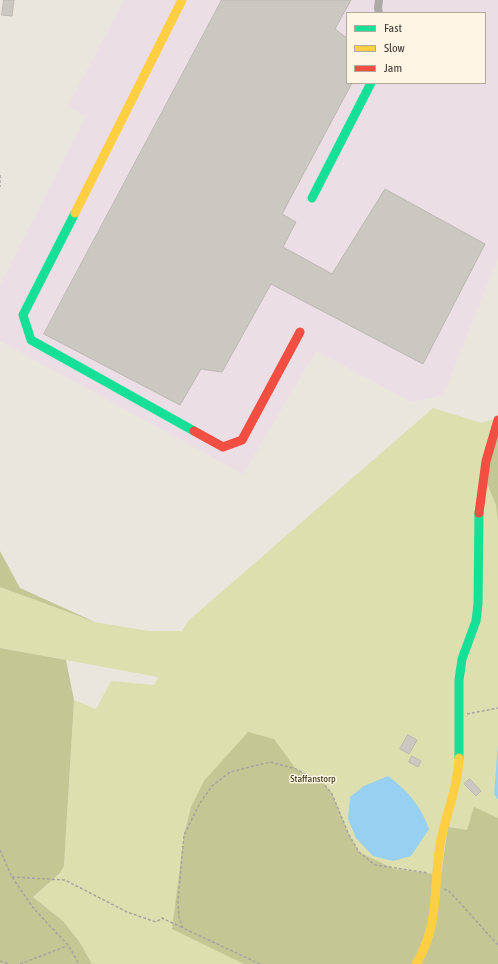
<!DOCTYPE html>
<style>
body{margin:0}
#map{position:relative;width:498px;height:964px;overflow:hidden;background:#eae6de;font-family:"Asap Condensed",sans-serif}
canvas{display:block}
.legend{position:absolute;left:346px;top:12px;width:140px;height:72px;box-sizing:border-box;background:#fef5e5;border:1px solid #b1aa9e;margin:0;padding:5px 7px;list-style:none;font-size:12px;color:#3d3933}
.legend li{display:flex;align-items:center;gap:8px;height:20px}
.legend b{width:20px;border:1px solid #b1aa9e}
</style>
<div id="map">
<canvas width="498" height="964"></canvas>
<ul class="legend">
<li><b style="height:5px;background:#16e098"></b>Fast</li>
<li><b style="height:5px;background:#ffcf43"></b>Slow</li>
<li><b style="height:5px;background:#f24e42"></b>Jam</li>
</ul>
</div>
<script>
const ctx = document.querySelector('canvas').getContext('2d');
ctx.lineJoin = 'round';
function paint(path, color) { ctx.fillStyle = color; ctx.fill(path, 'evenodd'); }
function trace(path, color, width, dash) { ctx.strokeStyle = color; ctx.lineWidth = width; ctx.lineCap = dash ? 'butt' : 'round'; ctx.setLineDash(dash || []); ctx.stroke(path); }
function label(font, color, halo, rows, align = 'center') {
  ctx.font = font + ' "Asap Condensed",sans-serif'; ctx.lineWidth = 3; ctx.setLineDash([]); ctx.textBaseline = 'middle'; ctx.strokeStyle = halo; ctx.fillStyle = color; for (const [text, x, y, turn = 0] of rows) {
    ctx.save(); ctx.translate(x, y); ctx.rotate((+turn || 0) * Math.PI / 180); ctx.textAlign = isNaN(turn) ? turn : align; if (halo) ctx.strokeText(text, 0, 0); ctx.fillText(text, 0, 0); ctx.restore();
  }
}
const industrial = new Path2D(`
 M124 0H498V258L443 395 412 402 316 351 243 474 0 341V285L86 116 68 106ZM347 13H485V83H347Z`);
const green = new Path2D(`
 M433 408 482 423 498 417V964H92L79 941 63 921 33 897 60 873 64 866 74 700 96 709 111 681 154 685 158 677 0 648V587L95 622 149 631H182L188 621Z`);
const forest = new Path2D(`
 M498 424V521L496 505 484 476Z
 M0 551 20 588 95 622 0 587Z
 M0 648 66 660 74 700 64 866 60 873 33 897 63 921 79 941 92 964H0Z
 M248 732 274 739 296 769 323 783 332 794 349 835 359 852 394 869 441 875 448 827 467 830 474 807 498 818V964H244L172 929 184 835 191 807 204 781Z`);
const water = new Path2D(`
 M498 744V800L494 794Z
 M388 776C407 790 421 806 429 829L411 856 393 861 373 856 356 838 348 819 350 797 364 786Z`);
const building = new Path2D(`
 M4 0H14L12 16 2 15Z
 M222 0H351L335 29 347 38V83H352L282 214 296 222 283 247 332 274 385 189 485 244 423 364 271 284 222 372 201 369 180 405 44 334Z
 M408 735 417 740 409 754 400 749Z
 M412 756 421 761 418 767 409 762Z
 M470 779 481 791 476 796 464 784Z`);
const path = new Path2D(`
 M0 175V187
 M467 714 498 708
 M0 850 12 877 34 909 68 945 79 964
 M12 877 65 880 127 912 156 922 162 918 183 928
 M444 889 450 892 498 945
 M0 961 9 964
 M20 964 67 946
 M260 964 183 928 179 917 178 901 184 835 200 803 212 786 230 772 270 762 296 769 323 783 332 794 349 835 359 852 375 865 428 873`);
const street = new Path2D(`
 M379 0 378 8 379 13`);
const fast = new Path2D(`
 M312 198 371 83
 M75 213 23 315 31 340 194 431
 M459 758V680L462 659 476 621 478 604 479 513`);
const slow = new Path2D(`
 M75 213 182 0
 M416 964C440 925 433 888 440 845 445 816 458 788 459 758`);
const jam = new Path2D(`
 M194 431 223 447 242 440 300 332
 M479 513 486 461 498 420`);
const parkNames = [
 ["Staffanstorp",313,779]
];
paint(industrial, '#ebdee4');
paint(green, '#dddfaf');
paint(forest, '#c4c694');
paint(water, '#97d0f0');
paint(building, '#cbc7c1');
trace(building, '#bcb8b2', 1);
trace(path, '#a6a4a1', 1.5, [3, 2]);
trace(street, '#abaaa6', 8);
trace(fast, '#16e098', 9);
trace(slow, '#ffcf43', 9);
trace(jam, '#f24e42', 9);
label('10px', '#2b2d08', '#fef5e5', parkNames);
</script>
